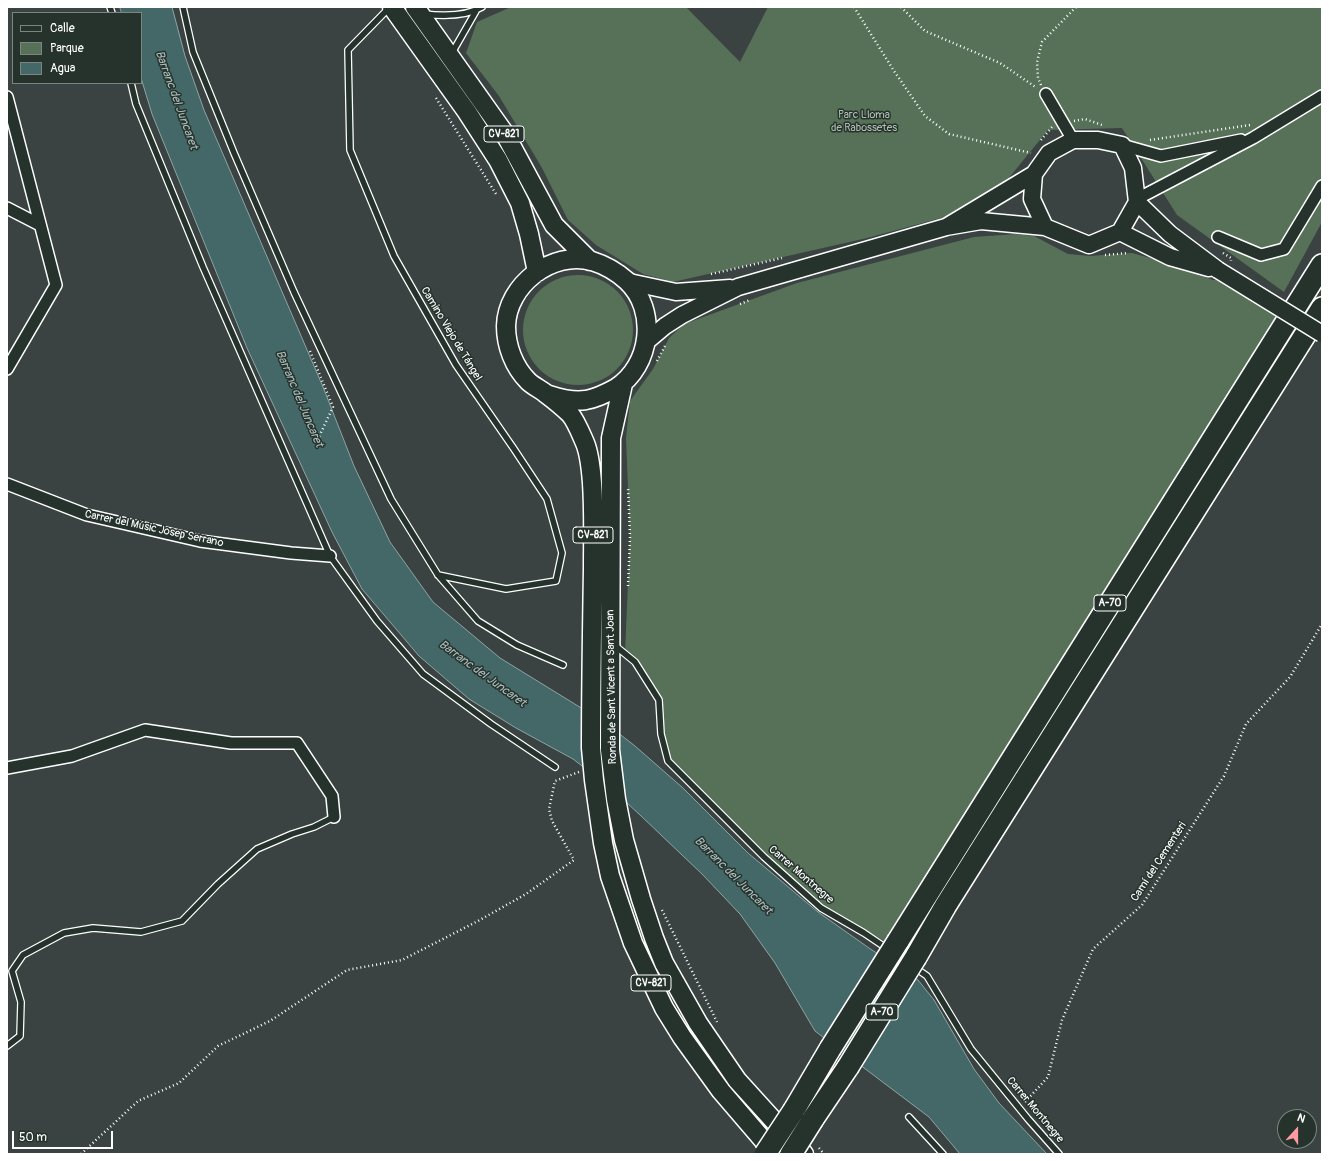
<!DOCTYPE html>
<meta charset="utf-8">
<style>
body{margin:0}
#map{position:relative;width:1329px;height:1161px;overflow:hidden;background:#3a4342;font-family:Pangolin,sans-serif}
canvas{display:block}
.frame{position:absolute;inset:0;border:8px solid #fff;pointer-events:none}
.legend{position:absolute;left:12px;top:12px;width:130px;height:72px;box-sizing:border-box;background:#26332d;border:1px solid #7d8581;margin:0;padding:5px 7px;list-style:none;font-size:12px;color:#fff}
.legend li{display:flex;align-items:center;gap:8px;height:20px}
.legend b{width:20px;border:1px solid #7d8581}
.north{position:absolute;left:1277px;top:1109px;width:40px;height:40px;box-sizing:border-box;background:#26332d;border:1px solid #7d8581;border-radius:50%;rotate:21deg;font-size:11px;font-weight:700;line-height:16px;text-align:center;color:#fff}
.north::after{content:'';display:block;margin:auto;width:14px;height:18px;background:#ff9aa2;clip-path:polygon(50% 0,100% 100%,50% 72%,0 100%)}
.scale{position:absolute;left:12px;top:1131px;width:101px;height:18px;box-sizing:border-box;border:2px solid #fff;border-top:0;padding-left:5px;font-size:12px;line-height:14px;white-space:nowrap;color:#fff;-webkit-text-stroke:3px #26332d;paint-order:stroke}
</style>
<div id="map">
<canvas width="1329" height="1161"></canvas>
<div class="frame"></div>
<ul class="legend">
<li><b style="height:5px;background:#26332d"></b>Calle</li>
<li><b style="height:11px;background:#567158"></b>Parque</li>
<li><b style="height:11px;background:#436867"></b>Agua</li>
</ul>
<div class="north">N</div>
<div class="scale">50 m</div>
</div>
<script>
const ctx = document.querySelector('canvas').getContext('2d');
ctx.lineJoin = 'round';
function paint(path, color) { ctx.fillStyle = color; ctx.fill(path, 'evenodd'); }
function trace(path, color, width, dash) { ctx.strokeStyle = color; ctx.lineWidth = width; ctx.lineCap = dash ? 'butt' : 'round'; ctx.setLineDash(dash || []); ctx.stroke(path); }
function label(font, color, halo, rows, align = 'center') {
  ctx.font = font + ' Pangolin,sans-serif'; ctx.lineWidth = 3; ctx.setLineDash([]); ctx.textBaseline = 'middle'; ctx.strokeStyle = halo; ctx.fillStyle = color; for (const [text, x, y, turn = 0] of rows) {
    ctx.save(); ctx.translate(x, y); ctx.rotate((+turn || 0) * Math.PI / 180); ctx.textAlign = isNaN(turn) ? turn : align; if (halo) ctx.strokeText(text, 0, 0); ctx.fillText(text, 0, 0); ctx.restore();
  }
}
const green = new Path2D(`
 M511 7H686L740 62 768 7H1322V222L1284 292 1177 215 1122 128 1048 130 1008 179 945 217 867 238 673 282 643 274 596 245 568 220 542 168 499 96 466 53 477 22Z
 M1016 234 1034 236 1068 254 1090 256 1132 253 1168 263 1213 280 1225 279 1279 316 884 941 822 905 764 857 668 761 661 734 659 700 635 662 625 653 630 537 626 438 630 401 653 369 669 338 684 324 797 283 974 237Z
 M523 330a55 55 0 1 1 110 0a55 55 0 1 1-110 0Z`);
const water = new Path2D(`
 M120 7H172L185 56 204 110 323 387 354 466 390 542 433 602 500 658 604 722 635 746 683 788 748 853 818 912 869 948 918 980 934 1000 974 1069 999 1103 1047 1154H960L929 1117 815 1031 775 963 740 914 702 874 640 815 613 790 573 759 516 728 469 699 419 656 362 589 332 532 247 348 152 114 141 78V13H122Z`);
const path = new Path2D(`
 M854 7 894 71 925 116 949 134 1031 153
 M901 7 925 31 1000 63 1037 88
 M1041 85 1038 78 1037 62 1042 42 1076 7
 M436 98 496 194
 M1074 121 1085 119 1102 125
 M1041 140 1052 127
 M1150 140 1250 125
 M1223 253 1231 258V261
 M1105 255 1128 253
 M711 274 782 258
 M740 304 750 300
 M310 351 333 407 317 441
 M657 361 666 344
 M628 586 630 537 628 487
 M662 910 717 1022
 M1025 1102 1048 1077 1062 1020 1093 949 1142 905 1224 776 1246 724 1290 677 1322 624
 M819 1148 824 1154
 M81 1154 138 1101 179 1083 218 1046 270 1021 347 970 402 960 478 921 526 894 574 860 552 821 549 809 555 781 579 772`);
const service = new Path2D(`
 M110 7 112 13
 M183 7 193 52 234 153 294 292 391 499 438 575 478 621 517 645 563 665
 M390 7 348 50 350 150 394 256 456 365 514 449 547 499 562 553 556 581 506 589 438 575
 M424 14C442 16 467 16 482 7
 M452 53 476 11
 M131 83 136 104 203 267 330 556 377 621 423 674 491 724 555 767
 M613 644 635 662 659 700 661 734 668 761 764 857 821 908 864 933 907 962
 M914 967 927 976 971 1049 1028 1119 1059 1154
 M7 1046 20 1036 21 1002 12 971 23 955 64 933 93 928 141 932 182 921 218 884 257 849 292 834 314 827 334 817
 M909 1117 943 1154`);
const minor = new Path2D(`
 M1046 94 1073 140
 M7 97 56 285 7 369
 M1122 145 1161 156 1241 140
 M1137 199 1253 138 1322 96
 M7 208 40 225
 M1218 237 1261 255 1284 249 1322 186
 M7 484 87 515 200 541 291 553 330 556
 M7 768 72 756 145 730 231 743H297L332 796 334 817`);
const secondary = new Path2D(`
 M1034 174 1032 199 1045 227
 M1137 202 1170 234 1218 270
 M1120 232 1170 257 1209 268
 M629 282 676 292 730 288
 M646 342 665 326 682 315 738 287 946 227 981 221 1045 227 1089 245 1120 232 1137 202 1133 168 1122 145 1098 140H1073L1049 153 1034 174 946 227`);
const primary = new Path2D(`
 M392 7 467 112 498 160 520 203 529 234 537 272
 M415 7 505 134 554 225 590 261
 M623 384 611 438 610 750 616 799 624 840 641 899 654 938 664 963 698 1023 737 1080 804 1154
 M546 394C559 398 572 402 586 400 597 398 607 393 616 388 651 366 658 310 627 281 617 272 605 265 592 261 552 250 507 285 506 326 506 346 514 367 528 381 533 386 540 389 545 393 553 399 563 407 570 414 576 421 581 434 585 443 590 455 591 470 592 483 594 512 593 540 593 569 592 629 591 688 591 748L594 780 603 843 610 876 633 943 664 1008 682 1037 721 1091 775 1154`);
const motorway = new Path2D(`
 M898 941 1322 265
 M916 957 946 905 1322 308
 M794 1110 830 1049
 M813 1119 848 1067`);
const secondaryBridge = new Path2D(`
 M1218 270 1322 334`);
const motorwayBridge = new Path2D(`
 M830 1049 898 941
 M848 1067 916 957
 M765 1154 794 1110
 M791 1154 813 1119`);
const shields = [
 [504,134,40],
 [593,535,40],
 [1110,603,32],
 [651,983,40],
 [882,1012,32]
];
const shieldNames = [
 ["CV-821",504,134],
 ["CV-821",593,535],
 ["A-70",1110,603],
 ["CV-821",651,983],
 ["A-70",882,1012]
];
const parkNames = [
 ["Parc Lloma",864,115],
 ["de Rabossetes",864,128]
];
const streetNames = [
 ["Camino Viejo de Tángel",451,334,59],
 ["Carrer del Músic Josep Serrano",154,529,12],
 ["Ronda de Sant Vicent a Sant Joan",612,687,-91],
 ["Camí del Cementeri",1159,862,-57],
 ["Carrer Montnegre",801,875,41],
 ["Carrer Montnegre",1035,1110,50]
];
const waterNames = [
 ["Barranc del Juncaret",176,100,70],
 ["Barranc del Juncaret",299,399,67],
 ["Barranc del Juncaret",482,674,36],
 ["Barranc del Juncaret",733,876,45]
];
paint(green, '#567158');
paint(water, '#436867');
trace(water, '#8ea4a4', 1);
trace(service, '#fff', 8);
trace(minor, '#fff', 14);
trace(secondary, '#fff', 19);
trace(primary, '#fff', 21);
trace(motorway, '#fff', 24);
trace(path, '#fff', 2.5, [1, 3]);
trace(service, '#26332d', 5.5);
trace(minor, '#26332d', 11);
trace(secondary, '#26332d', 16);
trace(primary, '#26332d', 18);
trace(motorway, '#26332d', 21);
trace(secondaryBridge, '#fff', 19, []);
trace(motorwayBridge, '#fff', 24, []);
trace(secondaryBridge, '#26332d', 16);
trace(motorwayBridge, '#26332d', 21);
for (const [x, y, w] of shields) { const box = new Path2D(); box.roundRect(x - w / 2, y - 8, w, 16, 3); ctx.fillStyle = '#26332d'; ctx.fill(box); trace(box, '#fff', 1); }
label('bold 10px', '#fff', null, shieldNames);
label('11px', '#b3bfb4', '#26332d', parkNames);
label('11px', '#fff', '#26332d', streetNames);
label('italic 12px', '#abb', '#26332d', waterNames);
</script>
